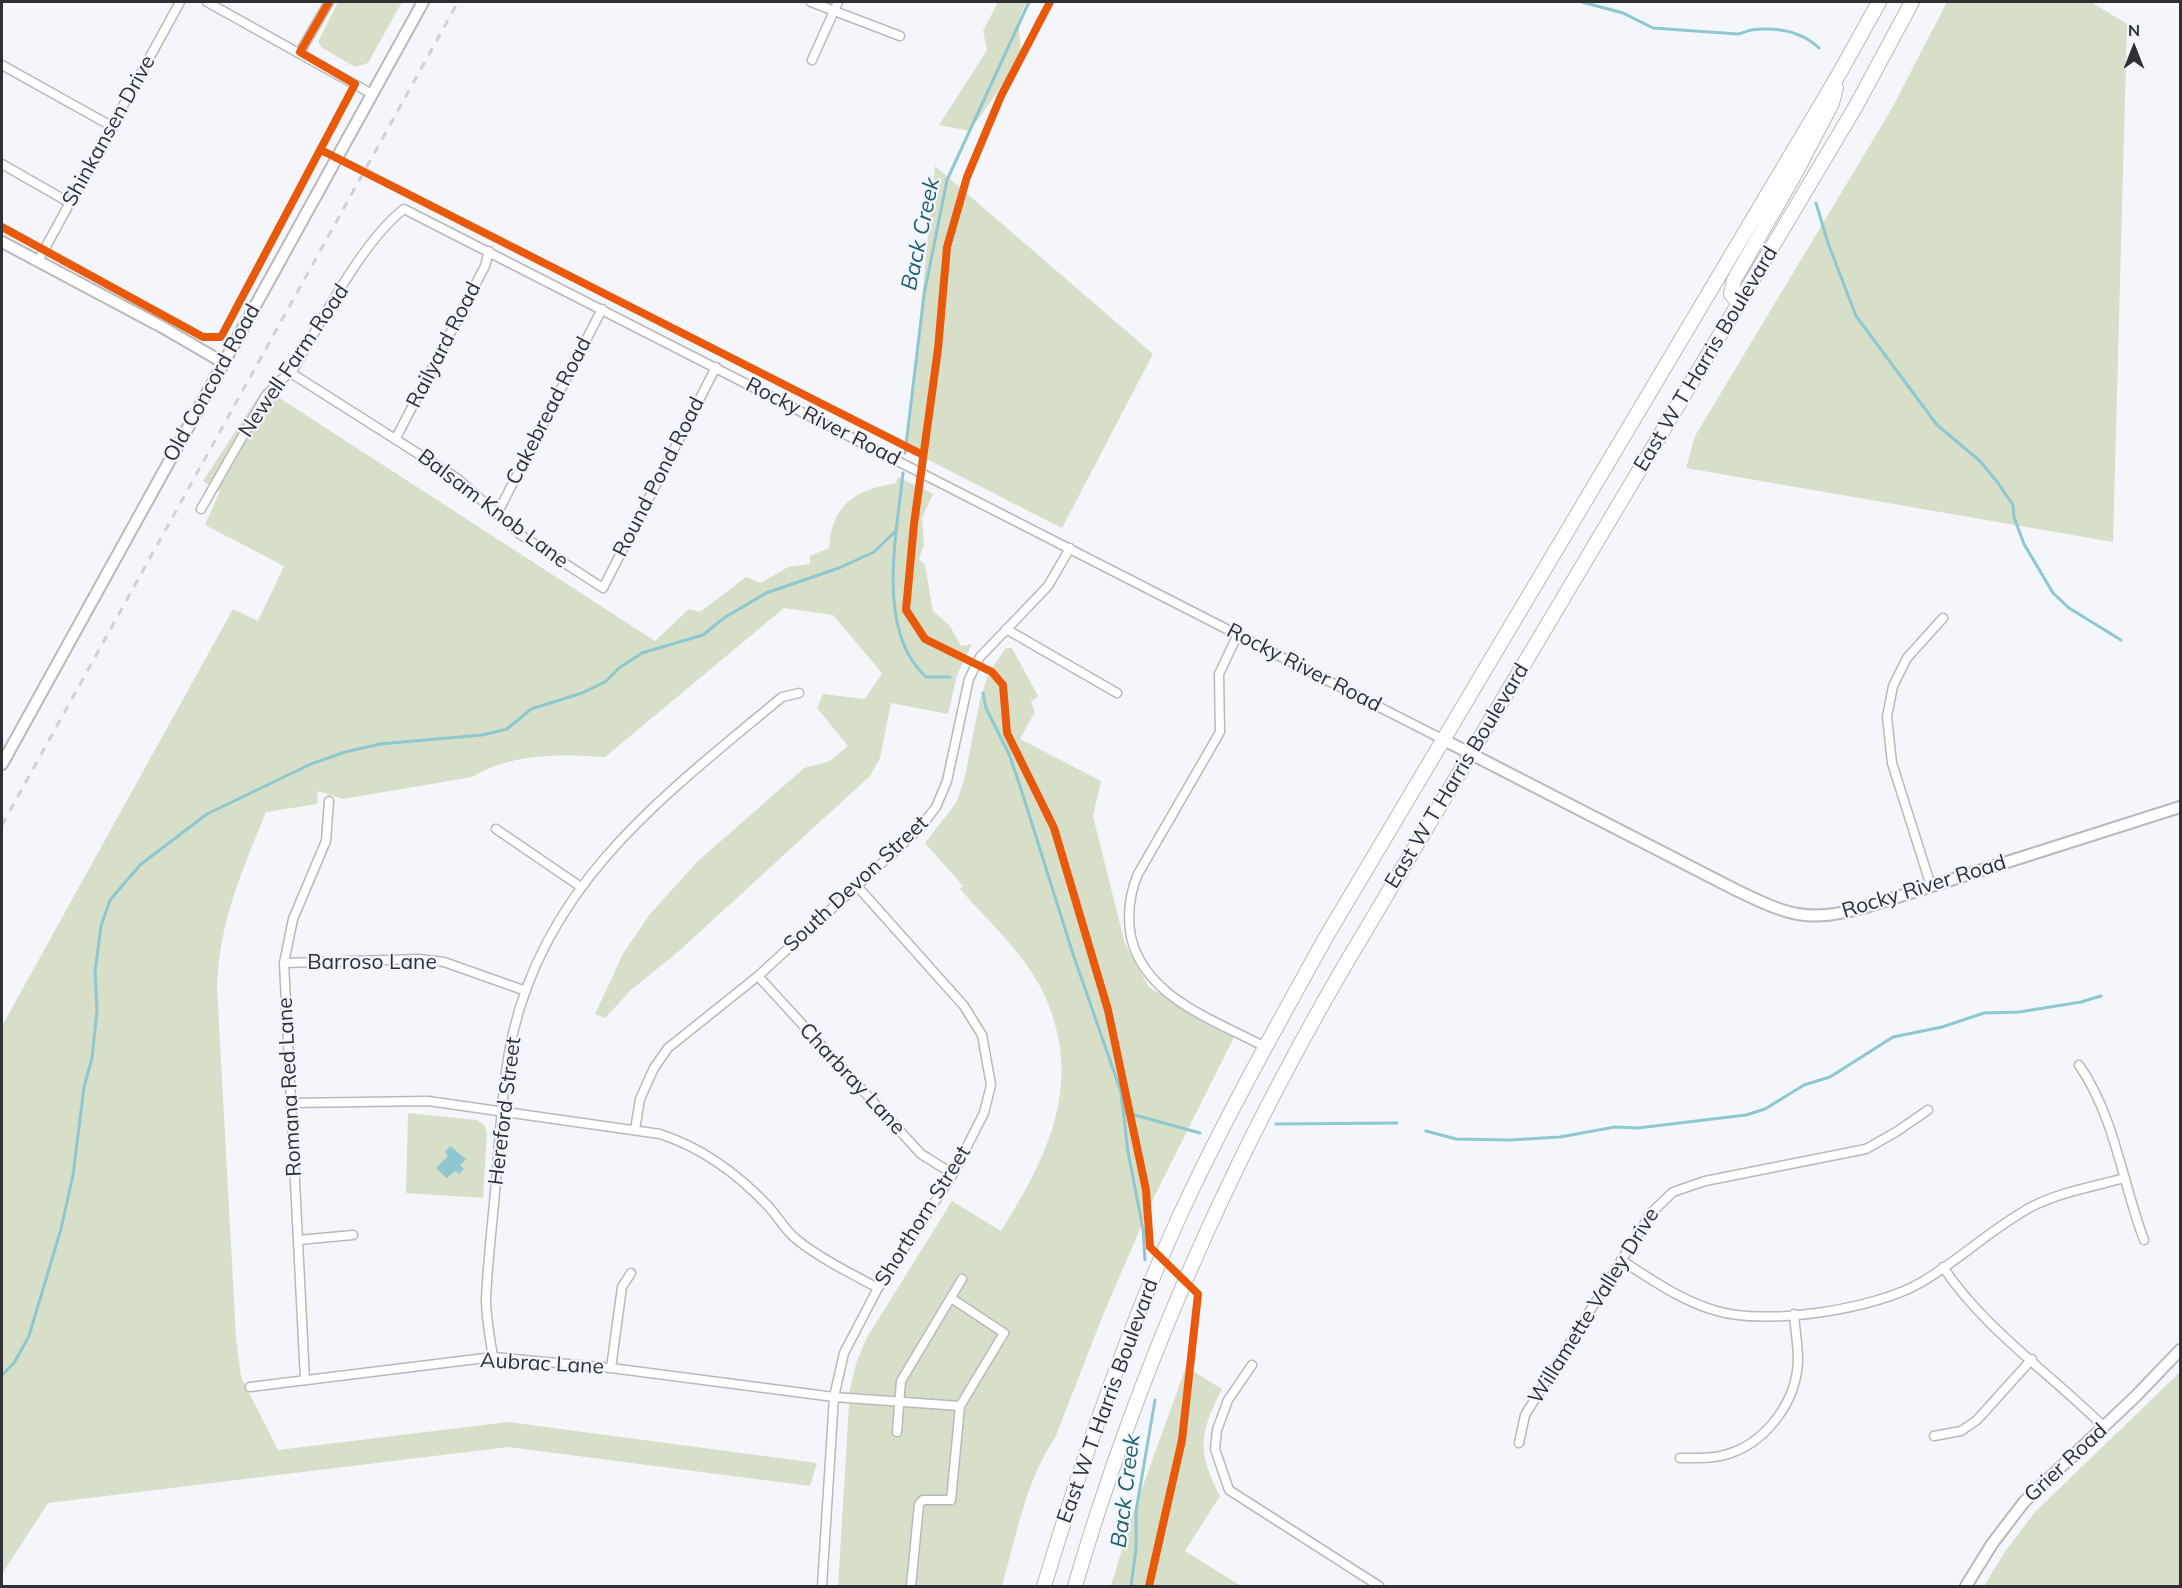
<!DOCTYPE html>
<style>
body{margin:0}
#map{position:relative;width:2182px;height:1588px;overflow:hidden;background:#f5f6fc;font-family:Mulish,sans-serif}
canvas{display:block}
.frame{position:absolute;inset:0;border:3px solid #2f3033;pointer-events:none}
.north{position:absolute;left:2104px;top:18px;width:60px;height:60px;-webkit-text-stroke:4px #f2f5ff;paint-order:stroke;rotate:0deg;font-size:16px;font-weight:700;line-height:24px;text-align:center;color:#2f3033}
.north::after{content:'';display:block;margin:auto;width:21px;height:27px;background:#2f3033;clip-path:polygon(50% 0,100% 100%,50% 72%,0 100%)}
</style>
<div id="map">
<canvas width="2182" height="1588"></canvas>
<div class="frame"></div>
<div class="north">N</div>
</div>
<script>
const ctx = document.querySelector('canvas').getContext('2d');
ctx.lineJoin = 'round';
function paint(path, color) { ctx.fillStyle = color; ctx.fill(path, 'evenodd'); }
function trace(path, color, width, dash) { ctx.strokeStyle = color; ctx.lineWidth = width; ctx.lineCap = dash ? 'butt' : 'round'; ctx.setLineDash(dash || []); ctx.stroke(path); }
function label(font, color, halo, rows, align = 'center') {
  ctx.font = font + ' Mulish,sans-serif'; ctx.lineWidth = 4.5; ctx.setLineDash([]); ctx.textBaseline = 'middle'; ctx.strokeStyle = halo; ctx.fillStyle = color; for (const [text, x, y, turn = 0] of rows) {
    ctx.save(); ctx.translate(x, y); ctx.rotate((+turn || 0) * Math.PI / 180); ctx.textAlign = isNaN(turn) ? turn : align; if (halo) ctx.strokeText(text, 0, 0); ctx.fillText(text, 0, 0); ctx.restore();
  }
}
const green = new Path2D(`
 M338 2H402L368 63 355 67 321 47 318 42Z
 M998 2H1027C1011 27 1025 40 1019 55 1007 82 986 107 970 131L939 125 987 50 983 31Z
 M1947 2H2091L2127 24 2113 542 1686 468 1695 436 1891 110Z
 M935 166 1153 354 1062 528 907 449Z
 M264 388 655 641 689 609 700 612 746 577 761 583 788 567 810 564V556L829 548C832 504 855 490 896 483L898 477 933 494 922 518 924 545 919 559 925 565 933 611 950 626 961 646 972 644 957 675 948 714 891 703 880 758 870 776 679 951 631 990 605 1018 595 1014 624 952 650 914 697 862 804 768 830 761 848 746 817 708 823 694 865 699 882 673 833 615 784 608 605 757C560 754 511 753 472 777L343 799 318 791 317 804 266 812C241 874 220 919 217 987L236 1337 241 1377 278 1450 508 1422 817 1463 810 1486 508 1447 48 1503 2 1574V1026L233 609 258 621 284 566 205 525 220 491 203 481Z
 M1006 648H1012L1038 696 1031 702 1035 712 1020 739 1101 781 1093 816 1125 944 1149 987 1234 1037 1154 1197 1103 1315 1055 1438C1026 1480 1016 1537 1002 1586H838L850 1389 856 1364 866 1339 952 1201 1001 1231C1050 1153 1086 1079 1041 988 1022 951 987 920 960 889L963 886 925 843 956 803 964 781 980 700 989 672Z
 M408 1113 477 1120 485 1126 487 1133 483 1198 406 1193Z
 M1186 1367 1222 1389C1199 1434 1197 1451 1220 1496L1185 1551 1241 1586H1111L1132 1516Z
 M2180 1372V1586H1984L2004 1553 2035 1512Z`);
const water = new Path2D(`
 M450 1146 466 1159 460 1165 464 1169 459 1174 455 1171 447 1178 436 1168 448 1156 445 1152Z`);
const stream = new Path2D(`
 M1582 2 1623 13 1653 28 1738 34C1743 33 1747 31 1751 30 1776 27 1801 31 1819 48
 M1816 203 1828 243 1856 316 1937 425 1980 461 1998 483 2013 505 2014 517 2024 544 2053 593 2069 608 2121 640
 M905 453 924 295 947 180 1029 2
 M903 473C897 533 875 631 926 677H950
 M983 693 986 708 1009 754 1021 789 1073 954 1121 1092 1128 1152 1143 1229 1145 1260
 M1124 1112 1200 1133
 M1276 1124 1397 1123
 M1426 1131 1456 1139 1510 1140 1560 1137 1615 1127 1638 1128 1746 1115 1765 1109 1804 1085 1830 1077 1893 1037 1942 1027 1984 1013 2019 1012 2081 1002 2101 996
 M2 1375 14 1363 29 1336 61 1229 73 1175 84 1087 92 1058 97 1010 95 972 101 926 110 900 140 865 207 814 311 764 345 752 380 744 482 735 507 729 531 709 582 693 605 682 619 668 642 653 703 635 724 618 766 593 839 568 874 552 897 530
 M1131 1586 1136 1549V1511L1155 1400`);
const minor = new Path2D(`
 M207 2 372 94
 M811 2 900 36
 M300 52 329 2
 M812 60 838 2
 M2 65 113 127
 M2 164 70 203
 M38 261 180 2
 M291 373 458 479 521 535 603 588 716 367
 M396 438 485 266 489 251
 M201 509 265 397 279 381 291 373C320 325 361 242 404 209L1442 739
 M497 514 602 309
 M1006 629 1117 693
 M1238 634 1219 674 1220 732 1138 874C1129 895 1127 915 1131 937 1145 998 1215 1020 1265 1047
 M496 829 581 887
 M1931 886 1892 763 1887 717 1893 686 1907 658 1943 618
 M284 963 419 959 444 962 526 991
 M758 976 921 1154 953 1174
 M2079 1065C2115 1117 2122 1182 2144 1240
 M291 1103 428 1101 660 1134C703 1148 738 1174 769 1207 778 1217 785 1230 796 1239 821 1259 850 1273 878 1288
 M635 1130 640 1099 654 1068 668 1048 758 976 919 829 936 807 947 781 969 679 980 657 1048 586 1070 548
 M298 1240 353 1235
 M1621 1260C1651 1279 1683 1302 1717 1311 1768 1326 1875 1309 1920 1283 1960 1260 1993 1227 2033 1206 2061 1192 2095 1186 2125 1178
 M1943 1267C1985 1330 2051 1374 2104 1427
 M493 1357C490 1338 486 1318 486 1299 488 1255 494 1211 497 1168 501 1123 503 1077 513 1033 549 879 667 793 782 697L799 693
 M1252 1365 1228 1400 1217 1430 1215 1449 1229 1490 1379 1586
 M611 1368 622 1287 631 1273
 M305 1380 284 963 293 919 326 841 329 801
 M250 1387 493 1357 611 1368 834 1397 960 1406
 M897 1432 901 1381 962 1279
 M1934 1436 1961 1431 1977 1420 2032 1359
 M1519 1443 1525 1415 1651 1213 1673 1192 1705 1181 1866 1149 1896 1132 1928 1110
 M1680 1458C1697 1458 1715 1459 1731 1453 1768 1440 1797 1400 1798 1360 1798 1345 1795 1329 1794 1314
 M822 1586 834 1397 844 1353 878 1288 953 1174 984 1113 991 1085 982 1035 964 1006 857 886
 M911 1586 919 1504 923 1500H951L960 1406 1004 1333 951 1298`);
const tertiary = new Path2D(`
 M2 242 162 327 224 363
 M1442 739 1736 890C1790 916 1807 923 1866 907L2180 807
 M2 764 423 2
 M1966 1586 1992 1544 2024 1502 2136 1396 2180 1350`);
const primary = new Path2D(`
 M1739 303 1731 294 1734 280 1795 174 1832 103 1836 88
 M1044 1586C1082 1460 1125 1336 1180 1215 1224 1120 1275 1029 1326 937L1839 74 1879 2
 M1075 1586C1138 1371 1229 1165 1342 970L1856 106 1912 2`);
const rail = new Path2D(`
 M2 825 458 2`);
const cycleway = new Path2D(`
 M1050 2 1001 96 967 177 947 247 938 349 914 524 906 610 925 639 992 672 1003 685 1007 733 1054 828 1108 1010 1146 1190 1150 1247 1198 1294 1182 1440 1149 1586
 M321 150 923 455
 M2 227 203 337H221L355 84 300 52 329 2`);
const streetNames = [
 ["Shinkansen Drive",109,131,-61],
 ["Railyard Road",444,345,-63],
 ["East W T Harris Boulevard",1706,359,-59],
 ["Newell Farm Road",294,361,-56],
 ["Old Concord Road",212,383,-61],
 ["Cakebread Road",549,411,-63],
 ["Rocky River Road",823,422,27],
 ["Round Pond Road",659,477,-63],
 ["Balsam Knob Lane",493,509,37],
 ["Rocky River Road",1304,668,27],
 ["East W T Harris Boulevard",1457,776,-59],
 ["South Devon Street",856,884,-43],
 ["Rocky River Road",1924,887,-17],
 ["Barroso Lane",372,963],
 ["Charbray Lane",852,1079,47],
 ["Romana Red Lane",290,1087,-93],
 ["Hereford Street",505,1111,-83],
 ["Shorthorn Street",923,1216,-58],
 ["Willamette Valley Drive",1594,1306,-58],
 ["Aubrac Lane",542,1364,3],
 ["East W T Harris Boulevard",1108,1401,-70],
 ["Grier Road",2066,1463,-43]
];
const waterNames = [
 ["Back Creek",921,234,-78],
 ["Back Creek",1126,1491,-83]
];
paint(green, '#d7dfc8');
paint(water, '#8dc7d0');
trace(stream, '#8dc7d0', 3);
trace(minor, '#b8b9bd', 11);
trace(tertiary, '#b8b9bd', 14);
trace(primary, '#b8b9bd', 16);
trace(minor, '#fefeff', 8);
trace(tertiary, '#fefeff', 10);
trace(primary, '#fefeff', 14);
trace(rail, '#d1d1d3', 3, [8, 8]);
trace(cycleway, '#e8590c', 8);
label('21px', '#2f3033', '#f2f5ff', streetNames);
label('italic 22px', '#1c6068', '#f2f5ff', waterNames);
</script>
